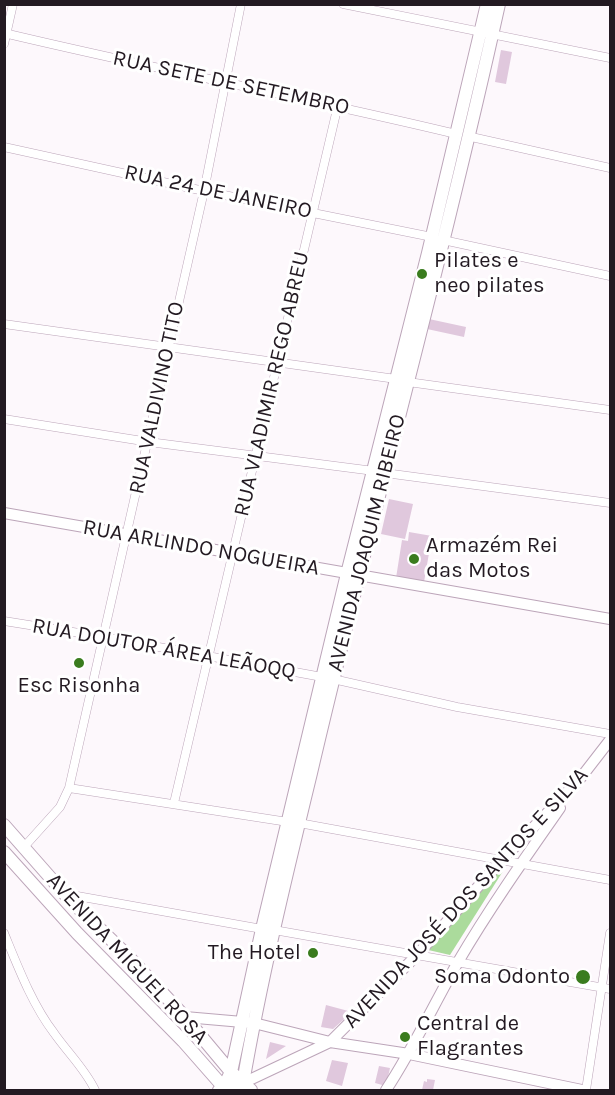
<!DOCTYPE html>
<meta charset="utf-8">
<style>
body{margin:0}
#map{position:relative;width:615px;height:1095px;overflow:hidden;background:#fdf8fc;font-family:Karla,sans-serif}
canvas{display:block}
.frame{position:absolute;inset:0;border:6px solid #231a22;pointer-events:none}
</style>
<div id="map">
<canvas width="615" height="1095"></canvas>
<div class="frame"></div>
</div>
<script>
const ctx = document.querySelector('canvas').getContext('2d');
ctx.lineJoin = 'round';
function paint(path, color) { ctx.fillStyle = color; ctx.fill(path, 'evenodd'); }
function trace(path, color, width, dash) { ctx.strokeStyle = color; ctx.lineWidth = width; ctx.lineCap = dash ? 'butt' : 'round'; ctx.setLineDash(dash || []); ctx.stroke(path); }
function label(font, color, halo, rows, align = 'center') {
  ctx.font = font + ' Karla,sans-serif'; ctx.lineWidth = 6; ctx.setLineDash([]); ctx.textBaseline = 'middle'; ctx.strokeStyle = halo; ctx.fillStyle = color; for (const [text, x, y, turn = 0] of rows) {
    ctx.save(); ctx.translate(x, y); ctx.rotate((+turn || 0) * Math.PI / 180); ctx.textAlign = isNaN(turn) ? turn : align; if (halo) ctx.strokeText(text, 0, 0); ctx.fillText(text, 0, 0); ctx.restore();
  }
}
const green = new Path2D(`
 M500 867 505 868 450 955 424 949Z`);
const building = new Path2D(`
 M501 50 512 52 506 84 495 82Z
 M429 319 466 327 464 337 427 329Z
 M389 499 413 504 405 539 381 534Z
 M409 532 432 536 424 582 396 578 402 540 408 541Z
 M326 1005 352 1012 333 1029 321 1027Z
 M270 1042 286 1046 266 1059Z
 M332 1060 348 1063 342 1086 326 1081Z
 M379 1066 390 1068 386 1086 375 1083Z
 M427 1079 435 1080 433 1090H422L424 1081 427 1082Z`);
const street = new Path2D(`
 M343 4 610 58
 M4 33C155 69 306 98 456 134
 M4 44 13 4
 M467 136 610 168
 M4 147 204 191 432 237
 M443 240 610 276
 M4 324 396 379
 M408 382 610 410
 M4 419 149 442 374 471
 M385 473 610 503
 M4 621 104 637 333 679 457 707 610 734
 M69 788 288 822
 M174 803 338 105
 M299 823 610 880
 M24 847 60 807 69 788 204 191 241 4
 M66 894 262 929
 M274 930 610 989
 M4 933C18 967 32 1004 54 1033 68 1053 85 1069 95 1090
 M586 1090 610 933`);
const secondary = new Path2D(`
 M4 513 610 619
 M185 1017 254 1023 330 1042 409 1054 582 1090
 M218 1090 243 1083 330 1042 417 955 501 861 579 780 610 740
 M386 1090C413 1049 434 1004 458 962 489 909 525 858 560 808`);
const primary = new Path2D(`
 M4 825 70 900 127 955 185 1017 231 1072 251 1090
 M4 852 77 933 183 1041 226 1090
 M222 1090 231 1072 262 929 347 574 428 253 487 4
 M239 1090 243 1083C261 979 286 876 311 773 371 516 442 262 499 4`);
const markers = [
 [422,274,6,"#3a7c1e"],
 [414,559,6,"#3a7c1e"],
 [79,663,6,"#3a7c1e"],
 [313,953,6,"#3a7c1e"],
 [583,977,8,"#3a7c1e"],
 [405,1037,6,"#3a7c1e"]
];
const streetNames = [
 ["RUA SETE DE SETEMBRO",231,83,12],
 ["RUA 24 DE JANEIRO",218,192,12],
 ["RUA VLADIMIR REGO ABREU",272,384,-77],
 ["RUA VALDIVINO TITO",157,398,-78],
 ["AVENIDA JOAQUIM RIBEIRO",367,543,-76],
 ["RUA ARLINDO NOGUEIRA",201,548,10],
 ["RUA DOUTOR ÁREA LEÃOQQ",164,649,10],
 ["AVENIDA JOSÉ DOS SANTOS E SILVA",466,898,-47],
 ["AVENIDA MIGUEL ROSA",127,959,47]
];
const poiNames = [
 ["Pilates e",434,261],
 ["neo pilates",434,286],
 ["Armazém Rei",426,546],
 ["das Motos",426,571],
 ["Esc Risonha",79,686,"center"],
 ["The Hotel",301,953,"right"],
 ["Soma Odonto",570,977,"right"],
 ["Central de",417,1024],
 ["Flagrantes",417,1049]
];
paint(green, '#abdb9c');
paint(building, '#e0c8dd');
trace(street, '#bca5b9', 9);
trace(secondary, '#bca5b9', 12);
trace(primary, '#bca5b9', 14);
trace(street, '#fff', 8);
trace(secondary, '#fff', 10);
trace(primary, '#fff', 12);
for (const [x, y, r, color] of markers) { const dot = new Path2D(); dot.arc(x, y, r, 0, 2 * Math.PI); ctx.fillStyle = color; ctx.fill(dot); trace(dot, '#fff', 2); }
label('22px', '#231a22', '#fff', streetNames);
label('22px', '#231a22', '#fff', poiNames, 'left');
</script>
